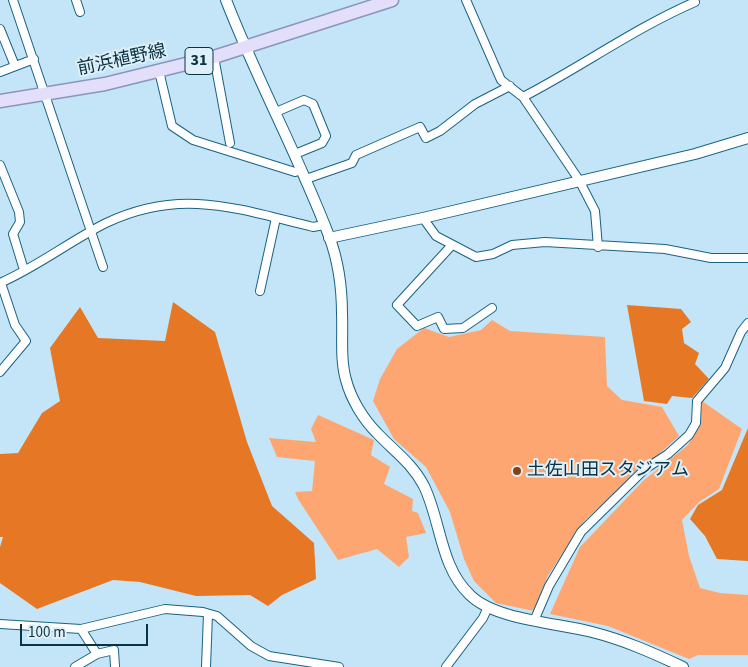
<!DOCTYPE html>
<meta charset="utf-8">
<style>
body{margin:0}
#map{position:relative;width:748px;height:667px;overflow:hidden;background:#c3e5f7;font-family:"Source Sans 3",sans-serif}
canvas{display:block}
.scale{position:absolute;left:20px;top:624px;width:128px;height:22px;box-sizing:border-box;border:2px solid #093243;border-top:0;padding-left:6px;font-size:15px;line-height:18px;white-space:nowrap;color:#093243;-webkit-text-stroke:4px #deeff8;paint-order:stroke}
</style>
<div id="map">
<canvas width="748" height="667"></canvas>
<div class="scale">100 m</div>
</div>
<script>
const ctx = document.querySelector('canvas').getContext('2d');
ctx.lineJoin = 'round';
function paint(path, color) { ctx.fillStyle = color; ctx.fill(path, 'evenodd'); }
function trace(path, color, width, dash) { ctx.strokeStyle = color; ctx.lineWidth = width; ctx.lineCap = dash ? 'butt' : 'round'; ctx.setLineDash(dash || []); ctx.stroke(path); }
function label(font, color, halo, rows, align = 'center') {
  ctx.font = font + ' "Source Sans 3","Noto Sans JP",sans-serif'; ctx.lineWidth = 4; ctx.setLineDash([]); ctx.textBaseline = 'middle'; ctx.strokeStyle = halo; ctx.fillStyle = color; for (const [text, x, y, turn = 0] of rows) {
    ctx.save(); ctx.translate(x, y); ctx.rotate((+turn || 0) * Math.PI / 180); ctx.textAlign = isNaN(turn) ? turn : align; if (halo) ctx.strokeText(text, 0, 0); ctx.fillText(text, 0, 0); ctx.restore();
  }
}
const green = new Path2D(`
 M492 320 510 331 605 337 607 386 622 400 662 407 679 436 585 520 547 577 539 612 496 603 474 581 464 559 450 512 426 467 394 439 373 401 380 379 397 349 424 328 449 337 481 330Z
 M702 401 742 429 719 489 699 502 682 520 689 556 700 588 720 593 748 595V655H698L689 659 608 626 550 614 580 547 643 481 688 445 701 423Z
 M318 415 374 440 371 455 390 467 384 484 413 499 412 511 418 513 426 533 406 537 409 557 399 567 377 549 338 560 298 499 295 492 312 491 315 461 277 457 269 438 316 442 311 429Z`);
const forest = new Path2D(`
 M173 302 215 332 247 442 272 506 314 543 316 579 282 595 268 606 250 595 196 596 140 582 113 580 37 609 0 583V547L3 537H0V454L18 453 42 413 60 401 50 348 80 307 98 338 165 341Z
 M627 305 681 309 691 322 682 329 684 343 699 353 695 364 709 379 692 398 672 396 667 404 644 401Z
 M748 428V561L717 559 705 536 690 519 698 505 722 490Z`);
const minor = new Path2D(`
 M13 0 103 267
 M76 0 80 12
 M466 0 501 80 523 97 579 180 595 211 598 247
 M0 29 15 66
 M214 57 230 143
 M159 71 172 126 193 140 295 172 301 170
 M0 72 34 59
 M523 97C581 67 635 28 695 2
 M276 112 304 100 313 104 326 136 322 143 295 154
 M0 165 19 212 20 222 13 234 24 270
 M306 179 352 163 356 155 420 127 426 138 440 131 475 104 510 86
 M423 218 436 236 476 257 493 254 512 245 545 242 665 249 711 258H748
 M452 245 397 305 417 326 438 317 444 329 463 328 492 308
 M0 283C37 267 70 241 106 223 181 187 238 209 313 227L324 225
 M260 291 276 218
 M0 372 26 341 15 325 1 283
 M534 621 549 586 581 532 645 469 668 454 689 435 696 423 697 401 725 368 741 332 748 323
 M0 624 81 629 165 609 203 612 217 616 251 646 269 656 339 667
 M81 629 97 654
 M75 667 97 654 114 650 115 667
 M206 667 208 614
 M446 667 483 618 488 607`);
const tertiary = new Path2D(`
 M226 0C257 80 298 155 329 236 338 260 342 289 342 314 343 336 340 359 346 380 351 399 363 419 377 433 394 451 412 463 424 486 441 521 440 567 470 595 495 620 558 623 592 632 624 640 653 653 683 667
 M329 238 423 218 695 154 748 138`);
const primary = new Path2D(`
 M0 101 105 84 214 57 392 0`);
const markers = [
 [517,471,5,"#854212"]
];
const shields = [
 [199,61,28]
];
const shieldNames = [
 ["31",199,61]
];
const streetNames = [
 ["前浜植野線",122,61,-12]
];
const poiNames = [
 ["土佐山田スタジアム",527,471]
];
paint(green, '#fda671');
paint(forest, '#e67724');
trace(minor, '#196382', 10);
trace(tertiary, '#196382', 12);
trace(primary, '#8a95b9', 15);
trace(minor, '#fff', 8);
trace(tertiary, '#fff', 10);
trace(primary, '#e3dffb', 12);
for (const [x, y, r, color] of markers) { const dot = new Path2D(); dot.arc(x, y, r, 0, 2 * Math.PI); ctx.fillStyle = color; ctx.fill(dot); trace(dot, '#deeff8', 2); }
for (const [x, y, w] of shields) { const box = new Path2D(); box.roundRect(x - w / 2, y - 13.5, w, 27, 4); ctx.fillStyle = '#deeff8'; ctx.fill(box); trace(box, '#093243', 1); }
label('bold 16px', '#093243', null, shieldNames);
label('18px', '#093243', '#deeff8', streetNames);
label('18px', '#093243', '#deeff8', poiNames, 'left');
</script>
